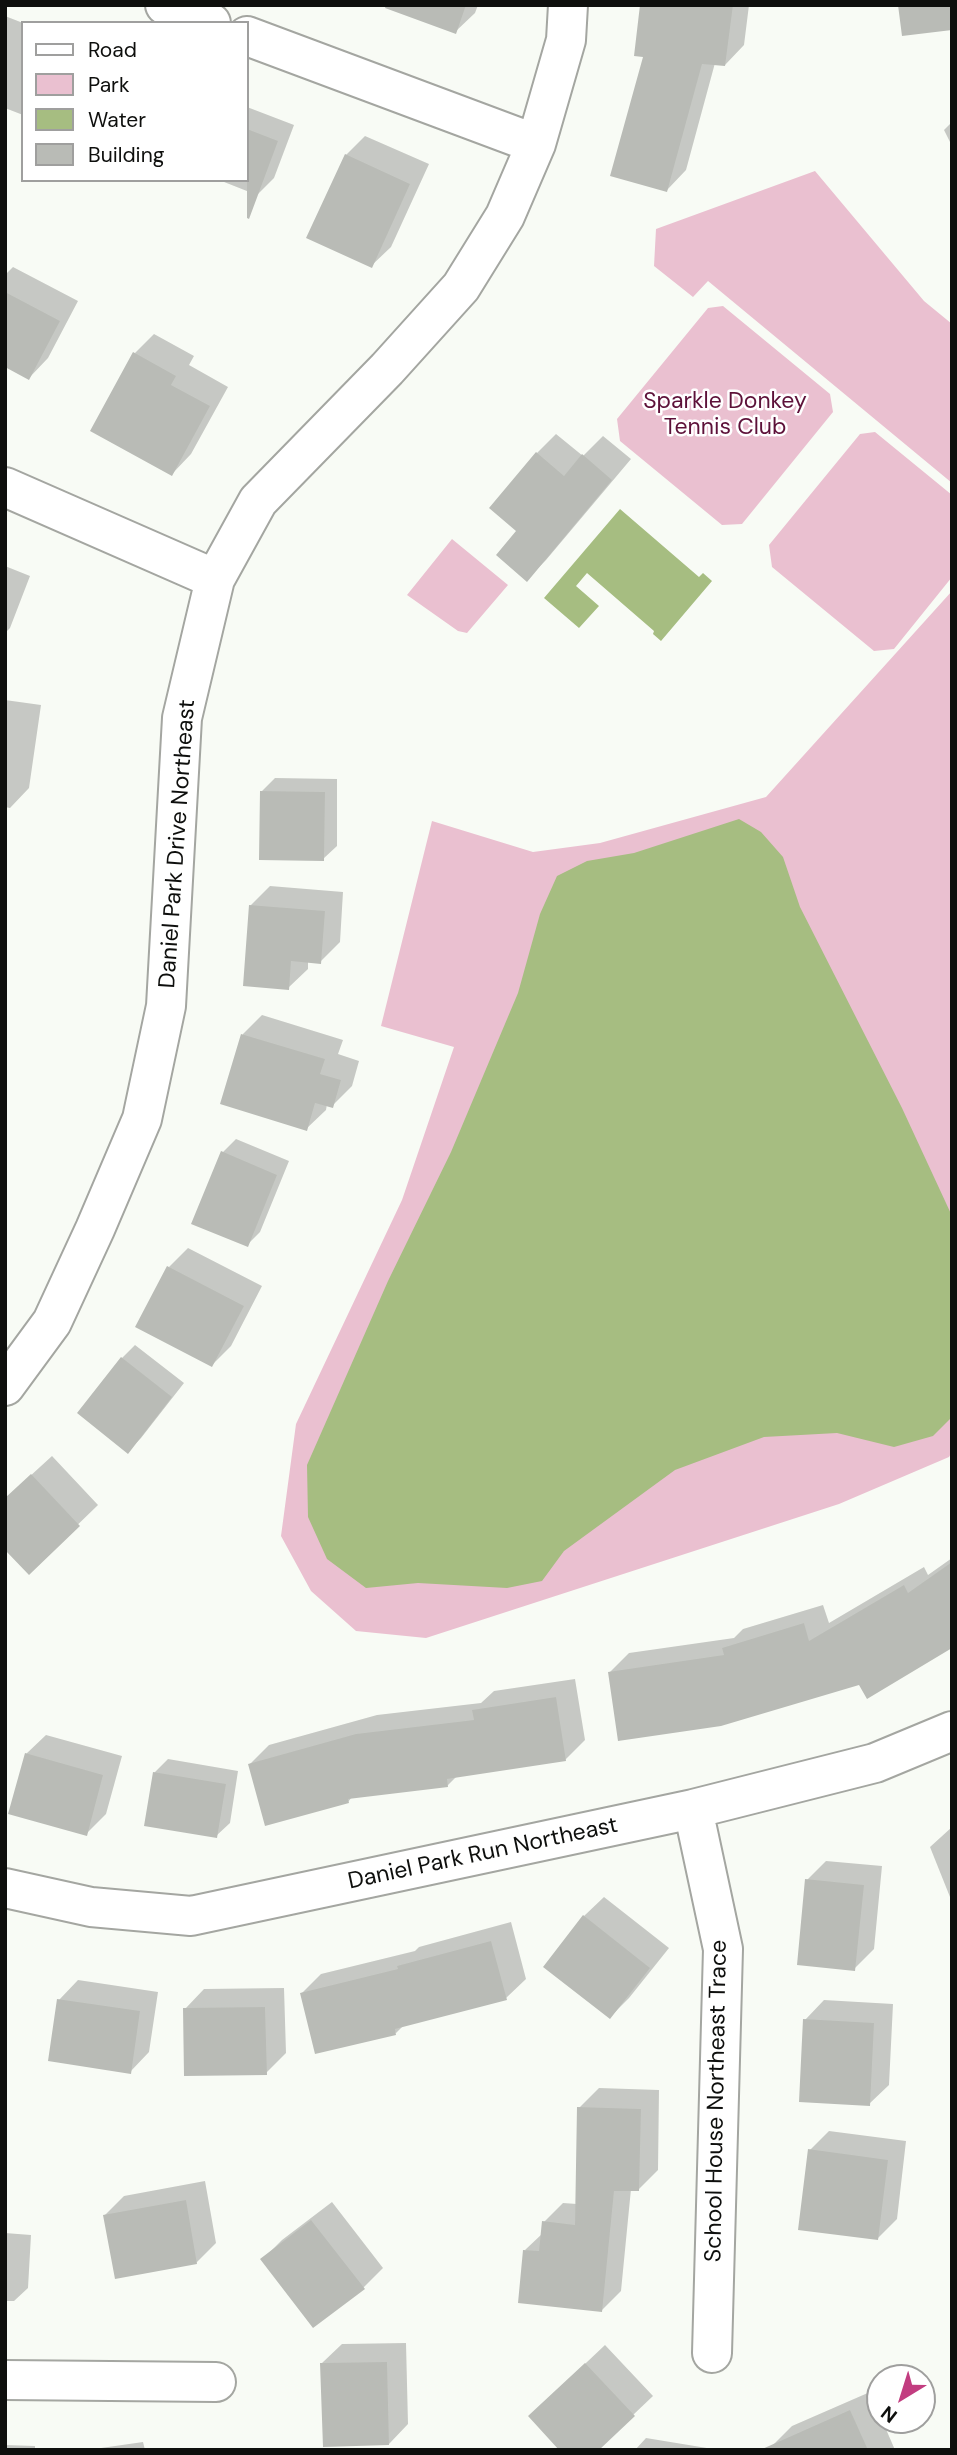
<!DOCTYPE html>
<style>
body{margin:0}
#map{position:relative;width:957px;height:2455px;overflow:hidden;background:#f8fbf5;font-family:"DM Sans",sans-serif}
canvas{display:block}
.frame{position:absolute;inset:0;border:7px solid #0e0f0d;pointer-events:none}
.legend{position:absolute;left:21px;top:21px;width:228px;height:161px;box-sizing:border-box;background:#fff;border:2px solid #9f9f9e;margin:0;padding:9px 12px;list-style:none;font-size:21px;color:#0e0f0d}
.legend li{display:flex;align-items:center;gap:14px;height:35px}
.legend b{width:35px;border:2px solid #9f9f9e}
.north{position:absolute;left:866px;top:2364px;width:70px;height:70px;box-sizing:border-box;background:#fff;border:2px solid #9f9f9e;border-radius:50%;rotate:218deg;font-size:19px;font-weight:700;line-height:28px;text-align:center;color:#0e0f0d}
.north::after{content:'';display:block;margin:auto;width:24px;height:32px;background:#c23d80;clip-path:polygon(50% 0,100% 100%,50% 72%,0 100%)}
</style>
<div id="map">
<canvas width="957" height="2455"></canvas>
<div class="frame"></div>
<ul class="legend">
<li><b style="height:9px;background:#fff"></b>Road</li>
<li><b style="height:19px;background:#eac0d0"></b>Park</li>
<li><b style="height:19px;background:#a6bd81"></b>Water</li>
<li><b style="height:19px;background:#b9bbb6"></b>Building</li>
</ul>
<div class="north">N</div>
</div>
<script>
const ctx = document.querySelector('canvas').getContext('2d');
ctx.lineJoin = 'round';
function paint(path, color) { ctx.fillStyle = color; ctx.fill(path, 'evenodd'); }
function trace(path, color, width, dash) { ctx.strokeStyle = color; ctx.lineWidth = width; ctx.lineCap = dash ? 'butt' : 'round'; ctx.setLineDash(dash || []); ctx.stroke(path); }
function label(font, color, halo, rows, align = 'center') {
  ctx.font = font + ' "DM Sans",sans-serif'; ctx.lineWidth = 5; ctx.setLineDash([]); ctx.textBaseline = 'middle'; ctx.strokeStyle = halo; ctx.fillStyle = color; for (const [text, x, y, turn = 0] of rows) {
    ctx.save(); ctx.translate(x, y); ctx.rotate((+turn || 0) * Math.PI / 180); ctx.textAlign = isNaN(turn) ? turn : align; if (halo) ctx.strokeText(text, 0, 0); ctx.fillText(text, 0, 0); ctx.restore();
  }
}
const green = new Path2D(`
 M815 171 924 301 952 324V483L708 281 693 297 654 266 656 229Z
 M723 306 830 394 833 412 742 524 722 525 620 441 617 419 708 308Z
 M875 432 952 495V577L894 649 874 651 772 567 769 545 860 434Z
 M452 539 508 585 467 633 458 631 407 595Z
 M952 591V1452L949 1457 839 1504 426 1638 356 1631 311 1591 281 1536 296 1424 402 1200 454 1047 381 1026 432 821 533 852 600 843 766 797Z`);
const water = new Path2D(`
 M620 509 699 577 703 573 712 581 661 641 653 634 654 631 587 573 576 586 599 606 579 628 544 598Z
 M739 819 761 832 783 857 800 907 902 1108 952 1216V1417L933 1436 894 1447 837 1433 764 1437 675 1470 564 1551 542 1581 507 1588 418 1583 366 1588 327 1559 308 1517 307 1465 388 1281 451 1152 518 993 540 914 557 876 587 861 634 853Z`);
const shadow = new Path2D(`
 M383 5H478L475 13 455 32Z
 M642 5H749L744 45 725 65 715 63 686 170 667 190 645 55Z
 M5 16 23 23V115L5 108Z
 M247 107 294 125 274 178 257 195 219 180H247Z
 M952 122V146L944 130Z
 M365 136 429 164 391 247 371 266 346 155Z
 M13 267 78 301 48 358 29 378 5 365V275Z
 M154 334 194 356 189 365 228 387 191 454 172 474 135 353Z
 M556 434 583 456 603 436 631 459 546 560 527 579 537 453Z
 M5 566 30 576 10 628 5 633Z
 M5 700 41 705 29 788 10 808 5 807Z
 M275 778 337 779V846L323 859 262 791Z
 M270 886 343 892 340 942 320 962 308 961V969L288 988 250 906Z
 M262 1015 343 1040 338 1054 359 1061 352 1086 332 1106 327 1104 326 1110 306 1129 222 1103 243 1034Z
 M236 1139 289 1161 260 1232 247 1245 223 1152Z
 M188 1248 262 1286 231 1346 212 1365 169 1267Z
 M135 1345 184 1383 141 1438 128 1451 122 1358Z
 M52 1456 98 1505 29 1572 5 1499Z
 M952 1558V1646L859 1683 609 1673 629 1653 734 1638 743 1629 823 1605 829 1623 924 1567 928 1575Z
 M575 1679 585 1740 565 1760 457 1776 447 1786 352 1797 348 1802 250 1764 269 1745 377 1715 481 1703 494 1691Z
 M46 1735 122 1756 106 1814 86 1834 26 1754Z
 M168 1759 238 1771 230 1823 216 1836 154 1773Z
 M952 1827V1902L930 1847Z
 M826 1861 882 1866 874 1949 854 1969 807 1880Z
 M604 1897 669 1948 629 1998 610 2017 584 1916Z
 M511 1922 526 1979 506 1998 403 2026 396 2033 302 1993 321 1974 415 1951 419 1947Z
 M78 1980 158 1992 149 2052 130 2072 59 2000Z
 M284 1988 286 2053 266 2073 185 2009 204 1989Z
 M824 2000 893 2004 889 2085 869 2104 805 2020Z
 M599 2088 659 2090 658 2170 639 2189H631L621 2291 602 2310 525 2250 543 2233 544 2222 563 2203 577 2204 579 2108Z
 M829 2131 906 2141 897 2219 878 2238 810 2150Z
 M205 2181 216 2243 196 2263 105 2215 124 2196Z
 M332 2202 383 2268 363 2288 263 2259 282 2240Z
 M5 2233 31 2235 28 2288 14 2301H5Z
 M406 2343 408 2424 389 2444 322 2363 342 2344Z
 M605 2345 653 2396 633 2415 550 2397Z
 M870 2392 880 2420H882L895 2450H775L773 2445 792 2426Z
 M646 2438 719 2450H635Z
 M143 2442 145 2450H87Z
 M5 2445 35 2446V2450H5Z`);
const building = new Path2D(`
 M386 5H466L456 34 385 8Z
 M640 5H733L725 66 702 64 667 192 610 176 643 57 634 56Z
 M898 5H952V30L902 36Z
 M247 129 278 141 249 219 247 218Z
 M345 154 410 184 372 268 306 238Z
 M5 292 60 321 29 380 5 367Z
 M133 352 176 376 171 385 210 406 172 476 90 431Z
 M536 452 564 476 582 454 612 480 527 582 496 555 516 531 489 508Z
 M260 791 325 792 324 861 259 860Z
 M249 905 325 911 321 964 291 961 289 990 243 986Z
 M241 1034 325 1059 320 1074 341 1080 333 1108 315 1103 307 1131 220 1104Z
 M221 1151 277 1175 248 1247 191 1224Z
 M167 1266 244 1306 212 1367 135 1327Z
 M121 1357 172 1397 128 1454 77 1413Z
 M31 1474 80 1526 29 1575 5 1550V1498Z
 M952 1562V1648L867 1699 859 1685 721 1726 618 1741 608 1672 724 1655 722 1648 804 1623 809 1641 904 1585 908 1593Z
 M556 1697 566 1761 447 1779 448 1787 348 1799 349 1803 265 1826 248 1764 356 1734 474 1720 472 1710Z
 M25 1753 103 1775 87 1836 8 1814Z
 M153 1772 226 1784 217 1838 144 1826Z
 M805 1879 864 1885 855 1971 797 1965Z
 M583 1915 650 1968 610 2019 543 1967Z
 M491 1941 507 2000 395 2029 396 2035 315 2054 300 1993 398 1969 397 1966Z
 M57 1999 140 2011 131 2074 48 2061Z
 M265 2007 267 2075 184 2076 183 2008Z
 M803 2019 874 2023 870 2106 799 2102Z
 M577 2107 641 2109 639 2191H614L602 2312 518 2303 523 2250 539 2251 542 2221 575 2225Z
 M808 2149 888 2160 878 2240 798 2230Z
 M186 2200 197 2264 115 2279 103 2215Z
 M311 2220 365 2289 313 2328 260 2259Z
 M387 2362 389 2445 323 2447 320 2363Z
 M585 2363 635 2416 599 2450H559L528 2416Z
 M850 2410 868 2450H760Z`);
const minor = new Path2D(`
 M165 5 211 23
 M247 36 536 144
 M5 487 215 579
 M5 1386 52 1322 95 1229 142 1119 166 1006 182 718 215 579 258 501 387 369 461 287 505 216 536 144 566 40 568 5
 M693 1809 723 1949 712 2353
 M5 1888 91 1907 191 1916 693 1809 875 1763 952 1731
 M5 2380 216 2382`);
const parkNames = [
 ["Sparkle Donkey",725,402],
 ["Tennis Club",725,428]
];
const streetNames = [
 ["Daniel Park Drive Northeast",178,844,-86],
 ["Daniel Park Run Northeast",483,1854,-12],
 ["School House Northeast Trace",717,2101,-89]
];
paint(green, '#eac0d0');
paint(water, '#a6bd81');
paint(shadow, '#0003');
paint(building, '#b9bbb6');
trace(minor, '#a4a6a1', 42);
trace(minor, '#fff', 38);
label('23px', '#5d1139', '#fff', parkNames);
label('23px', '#0e0f0d', '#fff', streetNames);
</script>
